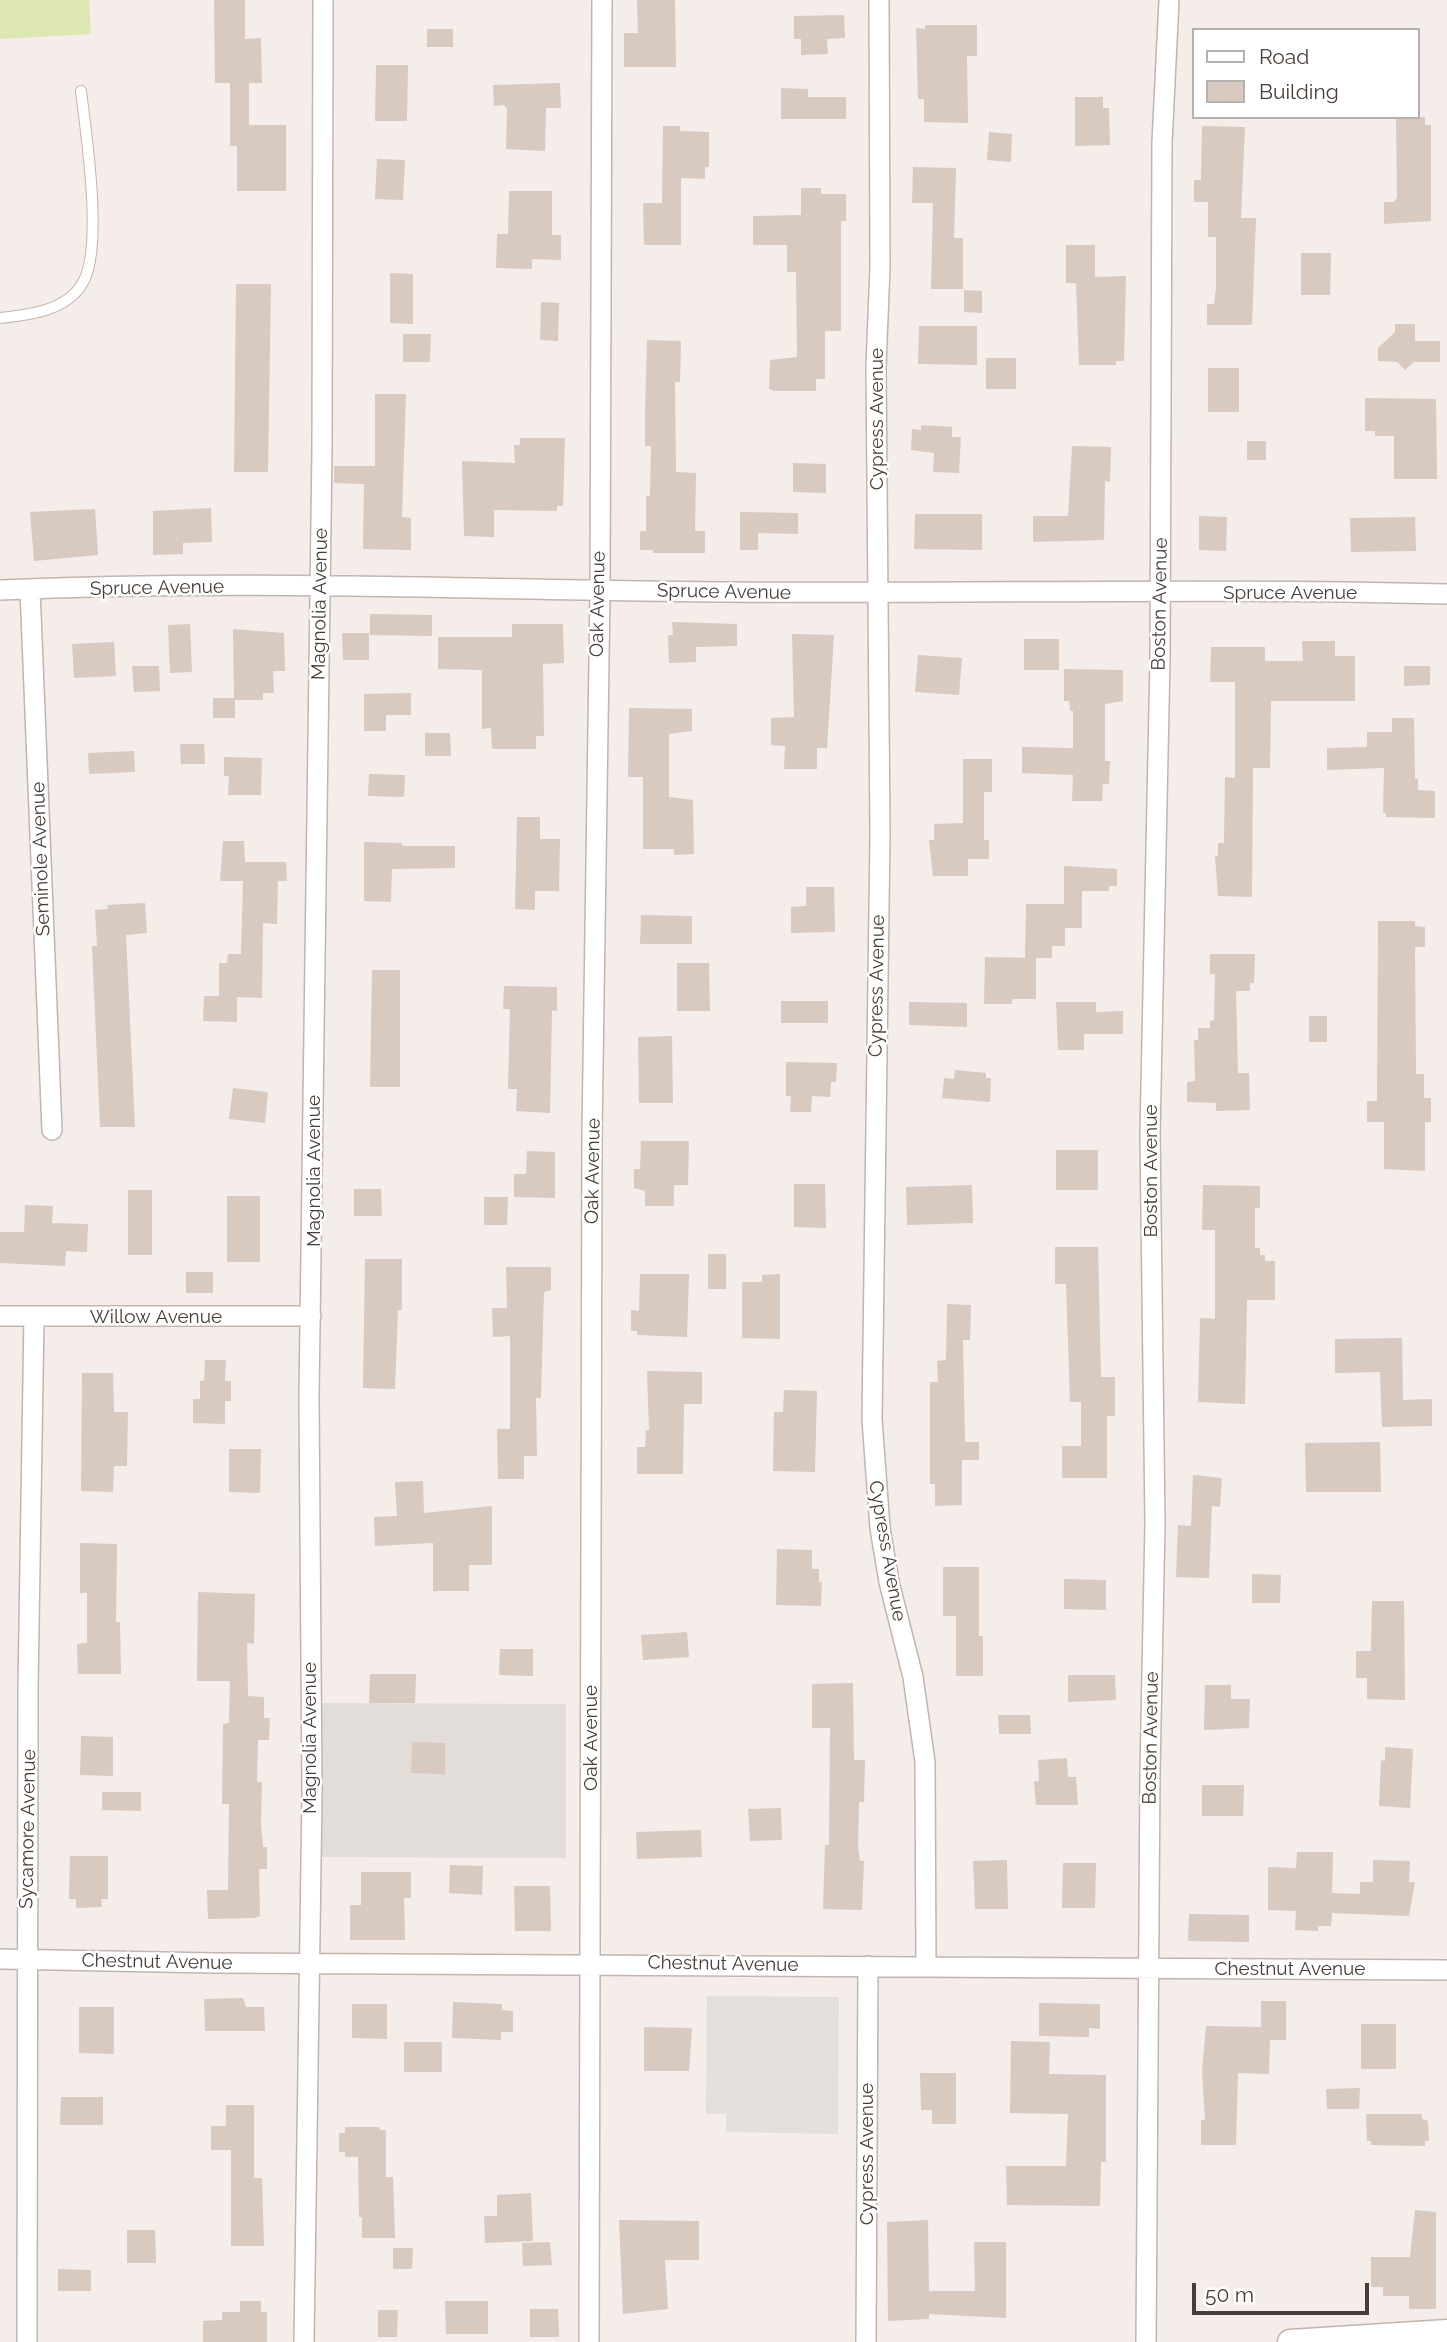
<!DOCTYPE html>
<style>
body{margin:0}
#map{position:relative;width:1447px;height:2342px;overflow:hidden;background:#f4ede9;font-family:Raleway,sans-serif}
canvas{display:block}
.legend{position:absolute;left:1192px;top:28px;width:228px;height:91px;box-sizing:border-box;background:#fff;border:2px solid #b5b1af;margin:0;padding:9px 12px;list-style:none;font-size:21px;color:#473c37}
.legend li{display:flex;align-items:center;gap:14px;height:35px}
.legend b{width:35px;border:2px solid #b5b1af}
.scale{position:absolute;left:1192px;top:2283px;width:177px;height:32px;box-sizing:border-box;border:4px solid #473c37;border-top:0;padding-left:9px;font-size:21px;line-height:24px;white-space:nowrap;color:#473c37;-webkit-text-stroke:5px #fff;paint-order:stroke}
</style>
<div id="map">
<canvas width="1447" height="2342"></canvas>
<ul class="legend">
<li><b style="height:9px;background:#fff"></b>Road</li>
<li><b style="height:19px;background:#d8c9c1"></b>Building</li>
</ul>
<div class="scale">50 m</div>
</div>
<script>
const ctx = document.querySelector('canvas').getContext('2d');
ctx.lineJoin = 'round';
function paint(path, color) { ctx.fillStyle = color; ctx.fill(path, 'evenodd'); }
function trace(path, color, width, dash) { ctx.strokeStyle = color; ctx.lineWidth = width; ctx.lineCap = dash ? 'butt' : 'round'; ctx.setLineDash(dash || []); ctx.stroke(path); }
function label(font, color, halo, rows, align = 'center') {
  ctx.font = font + ' Raleway,sans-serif'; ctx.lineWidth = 5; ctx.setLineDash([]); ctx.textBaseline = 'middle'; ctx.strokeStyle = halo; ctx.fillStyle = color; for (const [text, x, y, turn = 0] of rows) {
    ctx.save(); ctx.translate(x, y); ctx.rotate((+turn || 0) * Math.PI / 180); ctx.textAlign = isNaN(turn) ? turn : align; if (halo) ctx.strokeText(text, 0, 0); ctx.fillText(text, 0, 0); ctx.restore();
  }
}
const industrial = new Path2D(`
 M322 1703 566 1704V1858L322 1857Z`);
const green = new Path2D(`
 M0 0H89L91 34 0 39Z`);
const parking = new Path2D(`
 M707 1996 839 1997 838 2134 726 2132V2114H706Z`);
const building = new Path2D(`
 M214 0H245V39L261 38 262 83H249V125H286V191H237V146H230V83H215Z
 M637 0H675L676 67H624V33H638Z
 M844 15 845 38 827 39 828 54 801 55V39H794V16Z
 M925 25H977V56H967L968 123 924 122V99H918L916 28 925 29Z
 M427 29H453V47H427Z
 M376 65H408L407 121H375Z
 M560 83 561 108H546L545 151 506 149 507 109 504 105 494 106 493 85Z
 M781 88 808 89V97H846V119H781Z
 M1075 97H1103V108H1109L1110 145 1075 146Z
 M1396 117H1425V125H1431V221L1384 224V202H1394L1397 198Z
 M663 126H680V131L709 132V167H705V179L681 178V245H644L643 203H662Z
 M1202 126 1245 127 1241 218H1256L1252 325H1207V304H1214L1216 287V237H1208V202H1194V180H1201Z
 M989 132 1012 134 1011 162 987 160Z
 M377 159 405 160 403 200 375 199Z
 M913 167 956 168 954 238H963V289H931L933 203H912Z
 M801 188H821V194H846V221H841V331H825V379H816V391H775L769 389 770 360 797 357 796 272H787V245H753V216L801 215Z
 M509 191H552V235H561V260L532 259V269L496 268 497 234H508Z
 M1066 245H1095V277L1126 276 1124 361H1116V365H1079L1076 283H1066Z
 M1301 253H1331L1330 295H1301Z
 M390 273 413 274V324L390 323Z
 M236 284H271L268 472H234Z
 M964 290 982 291V313L964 312Z
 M541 302 559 303 558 341 540 340Z
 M1395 324H1415V341H1440V362H1414L1405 370 1397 362 1378 361V348L1395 332Z
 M919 326H977V365L918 364Z
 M403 334H431L430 362H403Z
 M647 340 681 341 680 382H675L676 472 696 473 695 531H705V553H653V550H640V531H646V496H650L651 446H645V415Z
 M986 358H1016V389H986Z
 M1208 368H1239V412H1208Z
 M375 394H406L402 517 411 518V550L363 549 364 484 334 483V466H375Z
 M1365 398 1436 399 1437 479H1394V436H1375V431H1365Z
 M921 425 952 427V437H961L959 473 933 472 934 453 911 450 912 429 921 430Z
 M520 438H565L563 506H557V511L494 510V537L464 536 462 461 515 463 514 445H520Z
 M1247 441H1266V460H1247Z
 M1072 446 1111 447 1110 482 1105 481 1104 540 1033 542V516H1068Z
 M793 463 826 464V493L793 492Z
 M211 508 212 542 183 543V554L153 555V511Z
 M95 509 98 555 34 561 30 512Z
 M740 512 798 513V534L758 533V550H740Z
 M915 514H982V550L914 549Z
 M1199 516 1227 517 1226 551 1199 550Z
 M1415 517 1416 551 1351 552 1350 518Z
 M370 614 432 615V636L370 635Z
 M672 622 737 624V646L696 647V662L669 663 668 635H673Z
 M190 624 192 672 170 673 168 625Z
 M512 624H563L564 663 543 664 544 736H536V749H492L491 728 482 729V670L438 669V637H512Z
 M233 629 284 633 285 671H273L274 693H263V700H235V718H213V698H234Z
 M342 633H369V660H343Z
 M792 634 834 635 827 748H817V769H784L785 746 771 745V718L794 717Z
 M1024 639H1059V670H1024Z
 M1302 641H1335V656H1355V701H1271L1270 768H1253L1252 897 1218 896 1215 856H1218V843H1224L1225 777 1235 778V682H1210L1211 647H1265V661H1303Z
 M114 642 116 676 74 678 72 644Z
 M918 655 962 658 959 695 915 692Z
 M132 666H159L160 691 134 692Z
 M1404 666H1430V685L1404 686Z
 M1064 669 1123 670V701L1105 704V761H1110L1109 784H1103L1102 801H1072L1073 775 1022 773V747L1073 748V711H1070L1069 701H1064Z
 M411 693V715H386V731H364V694Z
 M629 708 692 709V731L669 734V797L693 800 694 854 674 855V849H643V777H628Z
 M1392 718H1414L1415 779H1418V790L1435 791V818L1386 817V813H1383L1384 768 1327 770V748L1367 747V732H1392Z
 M425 733H450L451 756H425Z
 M180 744H204L205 764H181Z
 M134 751 135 772 89 774 88 753Z
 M224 757 262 758 261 795H228L229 776H224Z
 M963 759H992V792H984V840H989V859H968V876H933L929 840H934V824L963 823Z
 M369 774 405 775 404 797 368 796Z
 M517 817H540V839H560L559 891H535V910L515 909Z
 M223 841H244L245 862H286L287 881H278L277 924 263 923 262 998 237 997V1022L203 1021 204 996H219V963H227L228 954H241L243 881H220Z
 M364 842 402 843V846H455V868L392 869 391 902 364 901Z
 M1064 866 1117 869V886H1109V891H1082V928H1065V946H1052V958H1025L1026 904H1064Z
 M806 887H834L835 932 791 933V907L806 906Z
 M145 903 147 933 126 935 135 1127H100L92 946H97L95 910 108 909 107 905Z
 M641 915 692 916V944H640Z
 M1378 921H1415V926L1425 927V947H1415L1416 1074H1424V1098H1431V1122H1425V1171L1384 1169V1122H1367V1101H1377Z
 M1210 954H1255L1254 983H1250V991H1236L1238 1073H1249L1250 1110 1216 1111V1103L1187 1102V1082L1195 1081 1194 1040H1198V1028H1210V1021L1214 1020 1215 974H1210Z
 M985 957 1036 958V999H1012V1004H984Z
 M677 963H709L710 1011H677Z
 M372 970H400V1087H370Z
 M504 986 557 987V1011L552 1010 550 1113 516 1111 517 1089H508L510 1009H503Z
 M781 1001H828V1023H781Z
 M909 1002 967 1003V1027L909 1025Z
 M1056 1002H1096V1012L1123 1011V1034H1084V1050H1058Z
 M1309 1016H1327V1042H1309Z
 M672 1036 673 1103H639L638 1037Z
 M786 1062 837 1063 836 1082H831L830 1097 812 1096 811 1112H790L791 1096H786Z
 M955 1070 986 1073V1078H991L990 1102 942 1098 944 1078 954 1079Z
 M233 1088 268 1092 265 1123 229 1119Z
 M641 1141H689L688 1185H674V1206H645V1191L634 1188V1169H640Z
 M1056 1150H1098V1190H1056Z
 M527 1151 555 1152V1198L514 1197V1174H526Z
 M794 1184H825L826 1228 794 1227Z
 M972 1185 973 1223 907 1225 906 1187Z
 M1203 1185 1260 1186V1208H1255V1248H1260V1255H1265V1261H1275V1300H1247L1245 1404 1198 1402 1200 1318 1215 1319V1230H1202Z
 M354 1189H381L382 1216H354Z
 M128 1190H152V1255H128Z
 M227 1196H260V1262H227Z
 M484 1197H508L507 1225H484Z
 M25 1205 53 1206 52 1223 88 1224 87 1252 66 1251 65 1266 0 1263V1232H24Z
 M1055 1247H1098L1101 1377H1115V1416H1107V1478H1062V1446H1081V1402H1070L1066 1284H1055Z
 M708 1254H726V1289H708Z
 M365 1259H402V1310H398L395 1389 363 1388Z
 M506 1267H551V1290L544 1292 541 1398H536L537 1456H524V1479H498L497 1429H510V1336L493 1337 492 1308H507Z
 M186 1272H213V1293H186Z
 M640 1274H689L687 1337 637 1335V1331H631V1310L639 1311Z
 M780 1274V1339L742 1338V1282H762V1275Z
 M947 1304 971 1305 970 1340H963L965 1442H979V1460H962V1505L935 1506V1484H930V1382H938L937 1361 946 1360Z
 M1402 1338 1403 1400 1432 1399V1426L1382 1427 1380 1372 1335 1373V1339Z
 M205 1360H226L225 1381H231V1401H225V1424L193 1423V1399H200V1381H204Z
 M647 1371 702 1372V1404H684L683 1474H637V1447H645L646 1430H649Z
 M82 1373H113L114 1412H128L127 1466H114L113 1492 81 1491Z
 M784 1390 817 1391 815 1472 773 1471 774 1412H783Z
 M1380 1442 1381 1492H1306L1305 1443Z
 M229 1449H261L260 1493 229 1492Z
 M1193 1475 1222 1478 1220 1507 1212 1506 1209 1578 1176 1577 1178 1525 1191 1526Z
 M423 1481 424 1513 492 1506V1565H469V1591H433V1543L375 1546 374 1517 397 1516 395 1482Z
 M80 1543 117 1544 116 1622H120L121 1674H78L77 1644 87 1643V1593H80Z
 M777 1549 812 1550V1569H819V1582H822L821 1606 776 1605Z
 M943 1567H979V1636H983V1676H956V1616H943Z
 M1252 1574 1281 1575 1280 1603H1252Z
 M1064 1579 1106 1580V1610L1064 1609Z
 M198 1592 255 1594 254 1644 247 1643 248 1696 264 1697V1718H270L269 1740H258L257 1782H262L261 1825 263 1847H267V1869H259L260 1916 254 1918 208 1919 207 1890H228L229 1804H222L223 1724 229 1723 230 1681H197Z
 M1372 1601H1404L1405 1700 1367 1699V1678H1356V1651H1371Z
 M687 1632 689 1657 643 1660 641 1635Z
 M500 1649H533V1676L499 1675Z
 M370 1674H416L415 1703H369Z
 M1068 1675H1115L1116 1700 1068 1702Z
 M853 1683 854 1760H865L864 1802H859L858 1846 860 1861H864L862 1910 823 1909 825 1845H829L830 1728H812V1684Z
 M1205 1685H1231V1699H1250L1249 1728 1204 1730Z
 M998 1715H1030L1031 1734H999Z
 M81 1736 113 1737V1776L80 1775Z
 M412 1742 445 1743V1774L411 1773Z
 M1385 1747 1413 1749 1410 1808 1379 1806 1381 1760 1385 1761Z
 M1067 1758 1068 1777H1076L1078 1805H1036L1034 1782 1039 1781 1038 1760Z
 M1202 1785H1244L1243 1816H1202Z
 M102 1792H141V1811L102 1810Z
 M781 1808 782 1840 750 1841 748 1809Z
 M701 1830 702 1857 637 1859 636 1832Z
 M1297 1852H1333L1332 1893 1360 1894V1882H1373V1860L1410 1861 1409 1882H1415L1409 1916 1332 1913 1331 1926H1318V1931L1295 1930 1296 1911 1268 1910V1867L1296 1868Z
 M70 1856H108V1899H101L102 1907 76 1908V1899H69Z
 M1007 1860 1008 1909H975L973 1861Z
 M1063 1863H1096L1095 1908H1062Z
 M450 1865 483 1866 482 1895 449 1893Z
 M361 1872H411V1898H404L405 1940H350V1905H361Z
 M514 1886H550L551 1931H515Z
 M1189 1914 1249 1915V1942L1188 1941Z
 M243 1998 246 2007H264L265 2031H205L204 1999Z
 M1261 2001H1286V2040H1270L1269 2074 1238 2073 1236 2145H1201V2120H1205L1202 2071 1206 2026 1261 2027Z
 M453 2002 502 2004V2010L513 2011V2032H501V2040L452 2038Z
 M1039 2003 1100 2004V2029L1089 2028V2037L1039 2036Z
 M352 2004H387V2039L352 2038Z
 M79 2007H114V2054L79 2053Z
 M1361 2024H1396V2069H1361Z
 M644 2027 692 2028 689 2071H644Z
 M1011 2041 1050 2042 1049 2074 1106 2075V2162H1101L1100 2206 1007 2205 1006 2166H1066L1068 2114 1010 2113Z
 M404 2042H442V2072H404Z
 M920 2073H956V2124H932V2110H921Z
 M1360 2088 1359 2109H1327L1326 2089Z
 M61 2097H103V2125H60Z
 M226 2105H254V2178H262L264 2246H231V2150H211V2126H226Z
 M1366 2114H1422V2119L1428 2121 1429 2141H1425V2146L1371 2145V2141H1367Z
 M345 2127H379L380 2130H386V2177H393L395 2238H362V2217H359L358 2157H345V2152H339V2133H345Z
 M531 2193 533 2241 485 2243 484 2216H497V2195Z
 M1415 2210 1436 2212V2309H1409V2296H1383V2287H1371V2257H1410Z
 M619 2220 699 2221V2260H665L668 2309 623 2314Z
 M928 2220 929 2291H975L974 2242H1006V2318L929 2314V2319L888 2321 887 2222Z
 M127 2230H155L156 2263H127Z
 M550 2242 552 2265 523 2266 522 2243Z
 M393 2248H413L412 2269H393Z
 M58 2269 91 2270V2291H58Z
 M240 2301H261V2312H267V2342H203V2321L222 2320V2312H240Z
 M445 2301H488V2334H446Z
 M530 2309H558L559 2337H530Z
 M378 2310H398L397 2337H378Z`);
const service = new Path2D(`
 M0 318C28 315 66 311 82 284 104 250 86 133 81 91`);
const minor = new Path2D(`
 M879 0 880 267 876 366 880 834 872 1419 880 1528 889 1582 913 1677 925 1762 926 1966
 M30 589 52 1130
 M0 590C242 579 485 590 727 592 967 594 1207 588 1447 594
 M0 1316H311
 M0 1959 215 1963 1447 1970
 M27 2342 28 1688 34 1316
 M304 2342 312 1794 309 1396 322 448 323 0
 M589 2342 592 1134 600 591 602 0
 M866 2342 868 1966
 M1146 2342 1150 1772 1155 1523 1150 1134 1160 659 1162 143 1169 0`);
const tertiary = new Path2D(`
 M1290 2342 1447 2332`);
const streetNames = [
 ["Cypress Avenue",877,419,-90],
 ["Spruce Avenue",157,588,-1],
 ["Spruce Avenue",724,592,1],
 ["Spruce Avenue",1290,593],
 ["Magnolia Avenue",320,604,-89],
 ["Oak Avenue",598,604,-89],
 ["Boston Avenue",1160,604,-89],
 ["Seminole Avenue",41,859,-92],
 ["Cypress Avenue",877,986,-89],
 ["Magnolia Avenue",314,1171,-90],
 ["Oak Avenue",593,1171,-89],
 ["Boston Avenue",1151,1171,-90],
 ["Willow Avenue",156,1317],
 ["Cypress Avenue",887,1551,80],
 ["Magnolia Avenue",310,1738,-90],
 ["Oak Avenue",591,1738,-90],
 ["Boston Avenue",1151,1738,-89],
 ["Sycamore Avenue",28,1829,-89],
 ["Chestnut Avenue",157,1962,1],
 ["Chestnut Avenue",723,1964,1],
 ["Chestnut Avenue",1290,1969],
 ["Cypress Avenue",867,2154,-90]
];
paint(industrial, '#e3ddda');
paint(green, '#dee6b3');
paint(parking, '#e2dfdd');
paint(building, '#d8c9c1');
trace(service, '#c2b5ae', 12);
trace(minor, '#c2b5ae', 22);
trace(tertiary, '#c2b5ae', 27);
trace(service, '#fff', 10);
trace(minor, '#fff', 19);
trace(tertiary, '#fff', 24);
label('19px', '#473c37', '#fff', streetNames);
</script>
